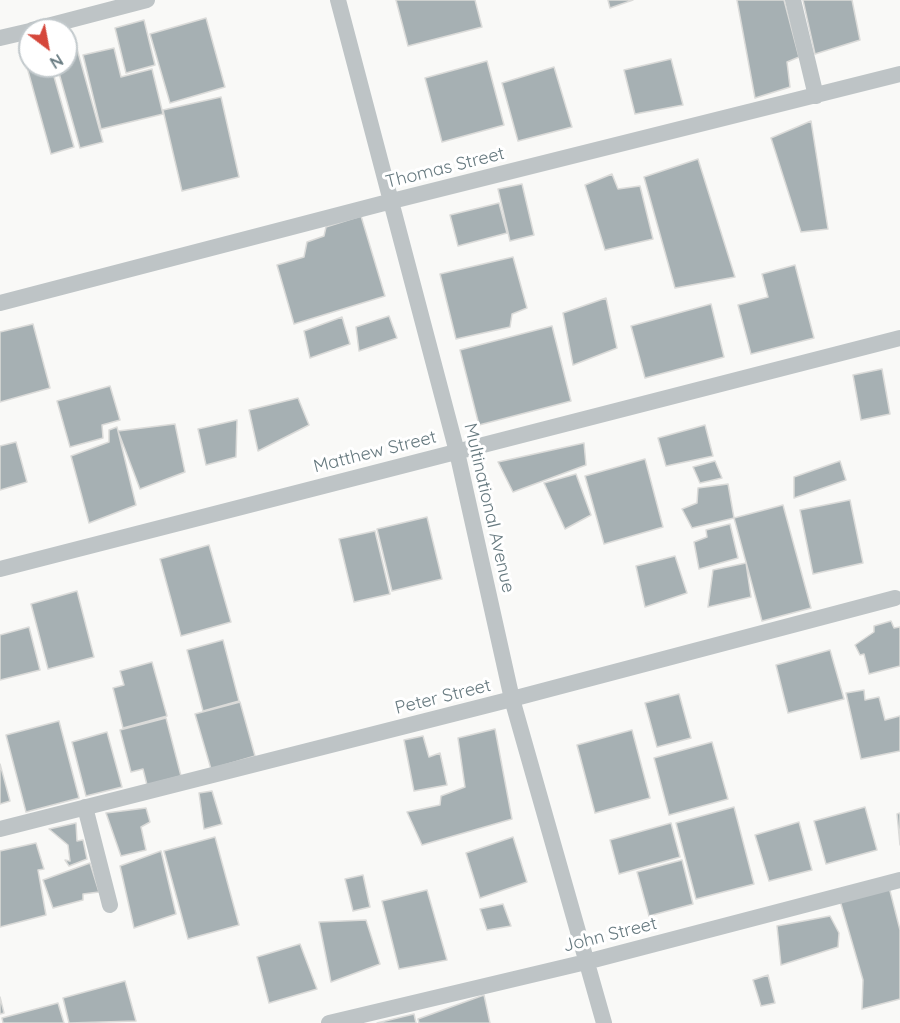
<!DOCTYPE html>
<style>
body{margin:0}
#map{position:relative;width:900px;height:1023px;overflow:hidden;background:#f9f9f7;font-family:Quicksand,sans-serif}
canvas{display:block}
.north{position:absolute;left:18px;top:18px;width:60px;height:60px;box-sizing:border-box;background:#fff;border:2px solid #c2c9cc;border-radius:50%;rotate:148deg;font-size:16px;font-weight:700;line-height:24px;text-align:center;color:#66797f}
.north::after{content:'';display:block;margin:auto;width:21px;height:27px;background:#d5473b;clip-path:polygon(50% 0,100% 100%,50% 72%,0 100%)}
</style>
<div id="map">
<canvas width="900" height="1023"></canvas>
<div class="north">N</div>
</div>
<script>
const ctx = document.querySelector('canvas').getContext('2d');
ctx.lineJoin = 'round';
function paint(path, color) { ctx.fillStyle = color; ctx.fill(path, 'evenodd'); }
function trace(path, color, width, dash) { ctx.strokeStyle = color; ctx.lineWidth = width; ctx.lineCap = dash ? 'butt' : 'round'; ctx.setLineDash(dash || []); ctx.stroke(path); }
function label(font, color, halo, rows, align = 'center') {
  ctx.font = font + ' Quicksand,sans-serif'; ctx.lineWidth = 6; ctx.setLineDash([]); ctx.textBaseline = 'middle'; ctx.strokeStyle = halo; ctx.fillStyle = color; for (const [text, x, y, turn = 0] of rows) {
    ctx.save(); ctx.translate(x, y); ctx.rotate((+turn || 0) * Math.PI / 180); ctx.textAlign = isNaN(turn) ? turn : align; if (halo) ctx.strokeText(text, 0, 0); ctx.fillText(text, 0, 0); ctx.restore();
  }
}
const building = new Path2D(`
 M396 0H475L482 27 408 46Z
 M608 0H633L610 8Z
 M737 0H784L799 57 787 62 790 87 755 98Z
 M803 0H852L860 40 815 54Z
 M206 18 225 87 170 103 150 34Z
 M144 20 155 65 126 73 115 28Z
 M74 38 103 142 80 148 57 66H66V40Z
 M30 47V66H51L74 147 51 154 22 49Z
 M114 48 121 77 152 69 163 114 101 129 83 55Z
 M671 59 683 105 635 114 624 70Z
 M487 61 504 125 442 142 425 78Z
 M554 67 572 127 518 141 502 83Z
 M221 97 239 177 182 191 163 110Z
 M811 121 828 229 801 232 771 138Z
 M698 159 735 277 675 288 644 177Z
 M612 174 618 189 640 186 653 239 605 250 585 185Z
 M522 184 534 235 510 241 498 189Z
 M499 203 507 233 458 246 450 215Z
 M361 216 385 296 294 324 277 265 304 257 307 242 324 236 326 227Z
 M513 257 527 308 512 314 510 327 456 339 440 274Z
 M795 265 814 338 751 354 738 305 768 297 762 274Z
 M606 298 617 348 573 365 563 313Z
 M711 304 724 357 645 378 631 326Z
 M389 316 397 338 359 351 356 327Z
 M342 317 350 344 310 358 304 331Z
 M33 324 50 388 0 402V332Z
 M552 326 571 401 479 425 460 350Z
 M882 369 890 414 861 420 853 375Z
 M110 386 120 420 102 425 103 438 70 447 57 401Z
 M298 398 309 425 258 451 249 410Z
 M237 420 236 457 206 465 198 429Z
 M175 424 185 472 140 489 118 431Z
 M705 425 713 456 666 466 658 438Z
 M117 427 136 505 89 523 71 456 109 442V430Z
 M16 442 27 482 0 490V446Z
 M584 443 586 465 513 492 498 462Z
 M645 459 663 527 604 544 585 476Z
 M715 461 722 478 700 483 693 467Z
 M840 461 846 480 794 498V477Z
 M576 474 591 515 565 529 544 483Z
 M728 484 734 518 692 528 682 509 697 503 698 488Z
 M850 500 863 563 813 574 800 510Z
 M783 505 811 608 762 621 734 518Z
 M427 517 442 579 392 591 377 529Z
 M730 524 738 558 699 569 694 542 707 537 706 530Z
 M375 531 390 594 354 602 339 539Z
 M209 545 231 622 181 636 160 559Z
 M675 556 687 593 645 607 636 566Z
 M746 563 751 597 708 607 713 570Z
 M77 591 94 657 48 669 31 604Z
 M891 621 894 628 900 627V666L869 674 864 654 860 655 855 645 874 632V626Z
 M29 627 40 670 0 680V635Z
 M223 640 239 701 203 711 187 650Z
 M830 650 844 699 788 713 776 665Z
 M152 662 167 716 123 728 113 688 124 685 120 671Z
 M864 690 865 700 879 697 885 720 900 716V751L861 759 846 693Z
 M679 694 691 738 657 747 645 703Z
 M240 702 255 756 211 769 195 714Z
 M166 718 181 776 147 785 143 769 131 772 120 730Z
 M59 721 79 798 26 812 6 735Z
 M495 729 512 819 422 845 407 812 440 805 441 796 465 787 458 738Z
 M632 730 650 798 595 813 577 745Z
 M107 732 122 787 86 796 72 742Z
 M423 736 429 757 440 753 447 785 414 791 404 740Z
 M712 742 728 799 669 815 654 758Z
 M0 764 10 801 0 804Z
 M212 791 222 824 204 829 199 793Z
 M734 807 754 884 696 899 676 823Z
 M865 807 877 850 826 864 814 821Z
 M146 808 150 822 141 827 146 850 121 856 106 813Z
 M900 813V845L897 814Z
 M799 822 812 870 769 881 755 835Z
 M76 823 77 841 83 840 87 859 69 866 65 860 70 861 68 845 49 829Z
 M671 823 680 857 619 874 610 840Z
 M215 837 239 925 188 939 164 851Z
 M513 837 527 882 480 898 466 853Z
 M36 843 44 869 38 870 46 915 0 927V851Z
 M161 851 176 914 134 928 120 866Z
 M682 860 693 904 649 916 637 872Z
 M90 863 99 892 83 894V900L53 908 43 880Z
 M363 875 370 907 353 911 345 879Z
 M889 887 900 930V999L862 1009 863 980 839 897Z
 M427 890 447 960 399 969 382 901Z
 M503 904 511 926 487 930 480 909Z
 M830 916 839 933 838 947 781 965 777 926Z
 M366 920 380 964 331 982 319 922Z
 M300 944 317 989 269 1003 257 957Z
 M768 975 775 1003 761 1006 753 980Z
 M125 981 136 1021 69 1023 63 998Z
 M484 995 490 1023H419L418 1019Z
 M0 997 4 1013 0 1014Z
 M58 1003 64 1023H3L2 1018Z
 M414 1014 416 1023H377Z`);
const street = new Path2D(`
 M338 0 457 452 512 699 604 1023
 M793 0 816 96
 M32 30 147 0
 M0 38 30 31
 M0 303 392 201 900 74
 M0 569 900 338
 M85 807 110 905
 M0 829 512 699 895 598
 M329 1023 586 962 900 880`);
const streetNames = [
 ["Thomas Street",445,168,-14],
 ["Matthew Street",375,452,-14],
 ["Multinational Avenue",489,508,77],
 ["Peter Street",443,697,-14],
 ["John Street",610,935,-14]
];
paint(building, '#a6b0b3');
trace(building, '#dbdbd9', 1.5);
trace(street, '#bec4c6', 16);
label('18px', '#66797f', '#fff', streetNames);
</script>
